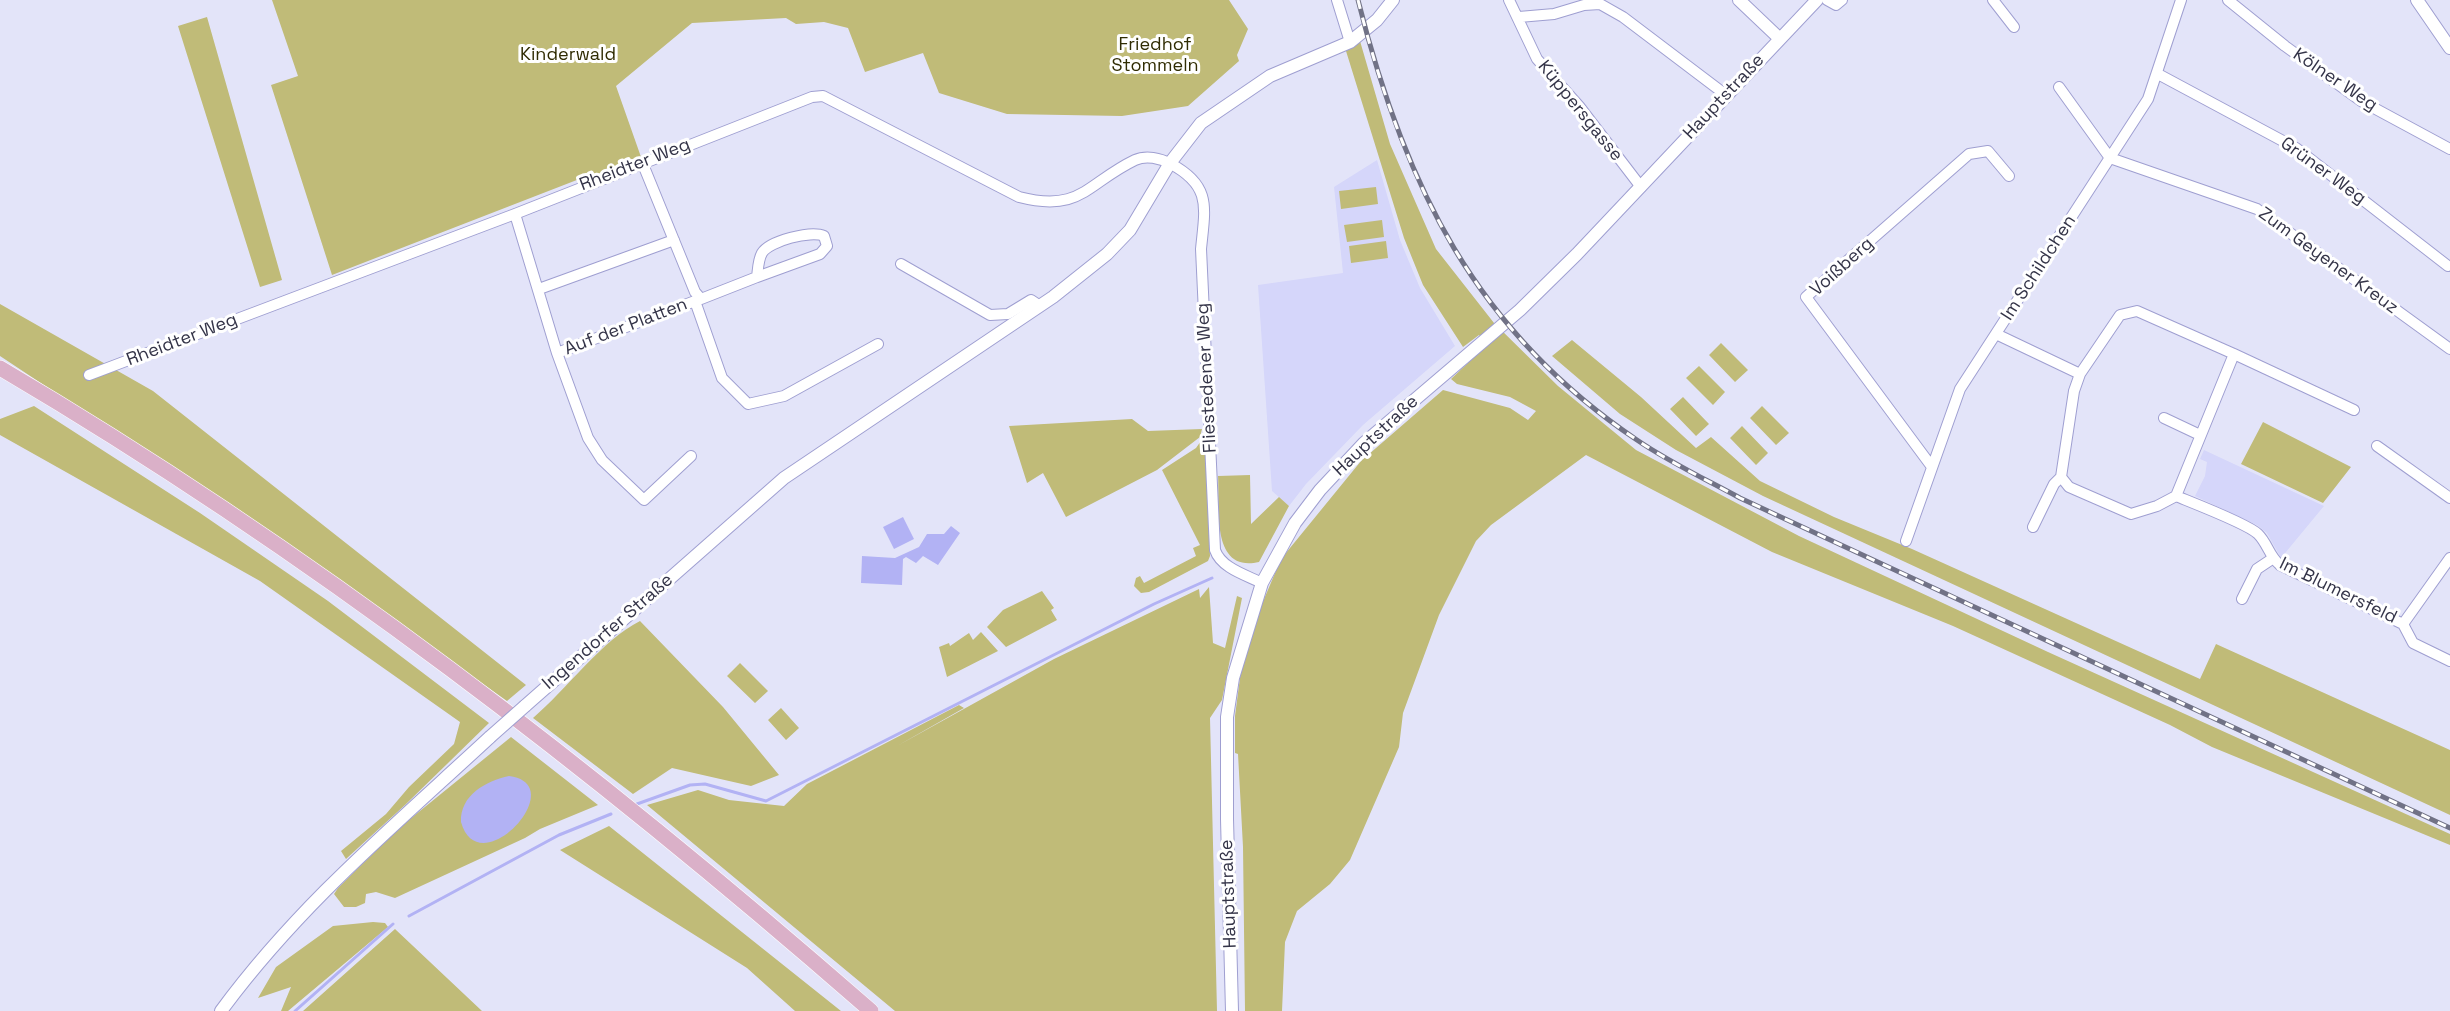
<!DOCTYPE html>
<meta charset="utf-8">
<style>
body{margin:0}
canvas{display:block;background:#e3e4f9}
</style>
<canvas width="2450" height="1011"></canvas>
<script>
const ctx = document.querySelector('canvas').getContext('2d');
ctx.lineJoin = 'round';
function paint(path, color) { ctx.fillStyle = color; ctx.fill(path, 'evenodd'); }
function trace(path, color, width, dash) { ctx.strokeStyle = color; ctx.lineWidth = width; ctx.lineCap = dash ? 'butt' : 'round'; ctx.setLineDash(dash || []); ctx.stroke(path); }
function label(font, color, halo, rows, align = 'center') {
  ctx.font = font + ' "Space Grotesk",sans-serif'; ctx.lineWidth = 6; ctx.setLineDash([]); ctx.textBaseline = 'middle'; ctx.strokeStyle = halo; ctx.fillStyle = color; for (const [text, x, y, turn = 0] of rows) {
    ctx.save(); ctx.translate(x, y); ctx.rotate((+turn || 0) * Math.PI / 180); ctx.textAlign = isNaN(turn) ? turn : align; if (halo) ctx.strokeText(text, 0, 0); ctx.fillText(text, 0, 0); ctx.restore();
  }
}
const built = new Path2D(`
 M1377 160 1400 240 1420 288 1455 346 1363 425 1306 484 1289 506 1272 491 1258 285 1343 273 1334 187Z
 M2204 450 2324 506 2281 558 2267 533 2257 525 2195 496 2205 476 2207 462 2200 459Z`);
const green = new Path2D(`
 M272 0H1229L1248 29 1237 55 1239 61 1188 106 1122 116 1007 114 939 93 923 53 865 72 848 28 824 22 796 24 786 18 692 23 616 86 641 157 629 160 584 181 582 178 332 275 271 85 298 76Z
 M207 17 282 280 260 287 178 26Z
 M1360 41 1390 144 1436 249 1494 323 1558 386 1636 450 1799 536 2048 652 2450 834V845L2212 747 2170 725 1953 626 1772 552 1586 455 1491 525 1476 541 1439 615 1403 713 1399 747 1350 860 1330 884 1297 911 1285 942 1282 1011H1245L1243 847 1238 754 1235 753V716L1241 670 1256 618 1281 559 1361 461 1443 390 1510 408 1528 420 1536 411 1510 397 1457 384 1451 379 1487 345 1479 335 1463 347 1423 285 1404 238 1346 51Z
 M1376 187 1378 204 1341 209 1339 191Z
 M1382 220 1384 237 1347 242 1344 225Z
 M1386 241 1388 258 1351 263 1349 246Z
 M0 304 153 391 526 685 507 701 287 546 0 356Z
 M1572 340 1641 397 1696 448 1711 437 1760 481 1834 517 1912 549 2200 679 2216 644 2450 750V815L1763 496 1676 450 1620 414 1552 356Z
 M1721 343 1748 370 1735 382 1709 355Z
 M1699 366 1725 392 1713 405 1686 378Z
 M1683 397 1709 424 1696 436 1670 409Z
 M34 406 200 513 328 601 489 723 405 805 346 859 341 851 386 814 409 787 454 744 460 722 260 581 0 435V419Z
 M1762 406 1789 433 1776 445 1750 418Z
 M1132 419 1148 431 1202 429 1200 437 1157 470 1066 517 1043 473 1027 483 1009 426Z
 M2263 422 2351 467 2323 503 2241 464Z
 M1742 426 1768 453 1756 465 1730 438Z
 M1203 438H1205L1210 556 1208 561 1149 592 1141 593 1134 586 1136 578 1140 576 1144 583 1196 556 1193 548 1200 545 1162 470 1196 448Z
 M1250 475 1251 524 1279 497 1289 506 1259 562C1210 573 1220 507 1218 476Z
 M1209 587 1213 643 1225 648 1237 596 1242 598 1222 700 1210 718 1217 1011H895L647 805 698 790 729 800 784 806 807 784 959 705 964 708 897 746 1054 659 1199 589 1200 598Z
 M1042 591 1054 608 1051 610 1057 620 1006 647 987 627 1003 610Z
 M640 621 723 707 779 775 751 786 672 768 633 794 533 718C567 689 602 640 640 621Z
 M981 632 998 651 947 677 939 647 949 643 950 646 969 633 973 640Z
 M740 663 768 691 755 703 727 676Z
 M781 708 799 728 786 740 768 720Z
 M511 737 598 805 540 829 525 838 395 898 376 892 366 894 365 903 356 907H344L334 894 338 888 399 828Z
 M609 826 841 1011H795L747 968 560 850Z
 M373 922 385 923 388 927 288 1011H281L291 987 258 998 276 967 333 926Z
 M395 929 482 1011H303Z`);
const water = new Path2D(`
 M903 517 914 539 894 549 883 527Z
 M951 526 960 533 938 565 923 556 916 563 906 557 903 559 902 585 861 583 862 556 895 558 919 547 927 534H944Z
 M509 776C573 784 479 886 461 822 460 795 486 781 509 776Z`);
const stream = new Path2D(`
 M637 804 690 785 705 784 766 801 1154 604 1212 578
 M409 916 559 835 611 814
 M295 1011 393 924`);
const minor = new Path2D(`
 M1337 0 1350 42
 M1509 0 1537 59 1579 106 1641 187
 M1827 0 1836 5 1842 0
 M1993 0 2014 27
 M2228 0 2285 46 2361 101 2450 149
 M1519 17 1554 14 1584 5 1600 4 1623 17 1726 95
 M2158 74 2296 148 2448 266
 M2059 87 2110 158 2257 209 2450 349
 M642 162 695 292 701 299 757 277C758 270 758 260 762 253 769 241 811 230 824 236L827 246 820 254 757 277
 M515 214 557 353 588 438 602 460 644 500 691 456
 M901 264 990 315 1008 314 1031 300 1040 306
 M539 289 674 240
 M701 299 695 301 722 378 748 404 784 396 878 344
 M1996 334 2080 374
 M557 353 695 301
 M89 375 515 214 812 97 823 96 1019 197C1081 213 1087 183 1135 160 1146 155 1160 158 1171 164 1212 186 1205 208 1201 249L1215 550C1221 568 1246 575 1262 583
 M2164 418 2200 435
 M2377 446 2450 498
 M1932 467 1806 297 1969 154 1988 151 2009 176
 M2061 477 2069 487 2131 514 2157 506 2176 496 2234 354 2354 410
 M2176 496C2193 503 2248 524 2258 534 2268 544 2269 556 2280 565L2403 624
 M2033 527 2054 484 2061 477 2074 391 2080 374 2120 315 2137 311 2234 354
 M1906 541 1960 389 2148 99 2181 0
 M2242 599 2257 569 2272 559
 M2403 624 2450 558
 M2403 624 2413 643 2450 661`);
const tertiary = new Path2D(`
 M1739 0 1779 38
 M2417 0 2450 48
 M525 706 784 478 1053 297 1107 254 1130 230 1170 163 1201 123 1270 76 1350 42 1377 20 1393 0
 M221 1011C299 905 395 825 490 737
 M1232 1011 1227 819V717L1233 678 1262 583 1295 523 1320 490 1364 443 1520 310 1577 254 1817 0`);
const primary = new Path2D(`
 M0 368C311 551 600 774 871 1011`);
const rail = new Path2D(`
 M1358 0C1404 184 1475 331 1637 440 1669 462 1705 479 1740 498L2450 828`);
const tertiaryBridge = new Path2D(`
 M490 737 525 706`);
const parkNames = [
 ["Friedhof",1155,45],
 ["Stommeln",1155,66],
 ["Kinderwald",568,55]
];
const streetNames = [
 ["Kölner Weg",2335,80,34],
 ["Hauptstraße",1724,97,-47],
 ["Küppersgasse",1580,111,51],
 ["Rheidter Weg",635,165,-21],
 ["Grüner Weg",2323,171,36],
 ["Zum Geyener Kreuz",2328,261,36],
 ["Voißberg",1842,267,-42],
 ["Im Schildchen",2039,268,-57],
 ["Auf der Platten",626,327,-21],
 ["Rheidter Weg",182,340,-21],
 ["Fliestedener Weg",1207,378,-93],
 ["Hauptstraße",1376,436,-43],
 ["Im Blumersfeld",2338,591,26],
 ["Ingendorfer Straße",608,632,-41],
 ["Hauptstraße",1229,894,-92]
];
paint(built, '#d5d6fa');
paint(green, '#c0bb78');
paint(water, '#b2b2f4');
trace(stream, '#b2b2f4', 3);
trace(minor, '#9f9fd1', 12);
trace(tertiary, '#9f9fd1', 14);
trace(primary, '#fff', 16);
trace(minor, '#fff', 10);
trace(tertiary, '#fff', 12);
trace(primary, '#dab0c8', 15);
trace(rail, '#717286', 5);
trace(rail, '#fff', 3, [9]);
trace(tertiaryBridge, '#9f9fd1', 14, []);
trace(tertiaryBridge, '#fff', 12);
label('18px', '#302c03', '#fff', parkNames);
label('18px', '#343448', '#fff', streetNames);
</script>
